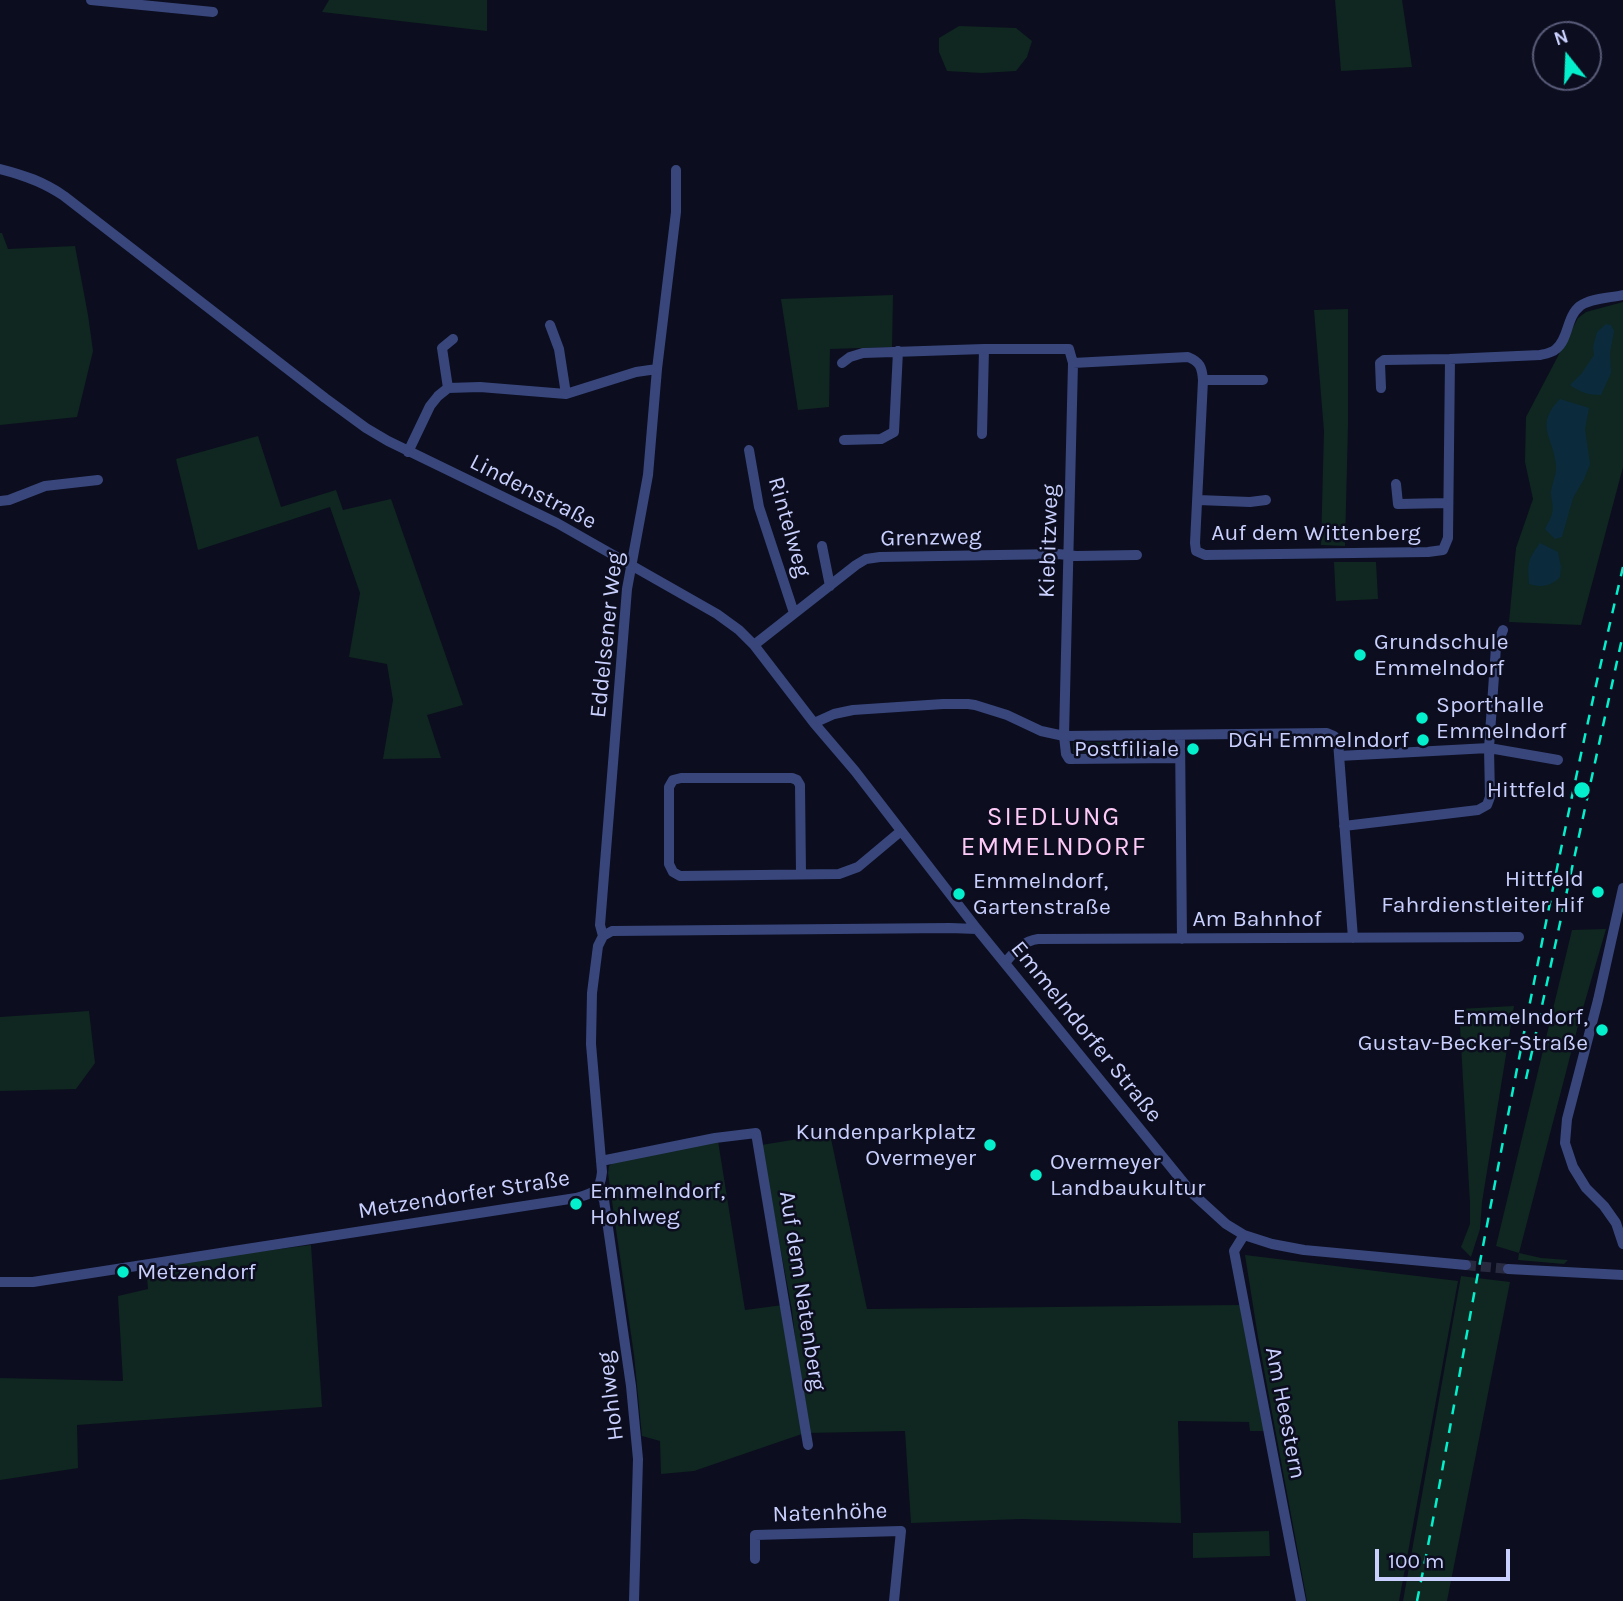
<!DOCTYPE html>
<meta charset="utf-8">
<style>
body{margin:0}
#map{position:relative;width:1623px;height:1601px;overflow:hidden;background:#0c0d1e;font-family:Karla,sans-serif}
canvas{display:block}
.north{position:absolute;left:1532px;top:21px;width:70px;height:70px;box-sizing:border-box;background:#0c0d1e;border:2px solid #585b78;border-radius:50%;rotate:342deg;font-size:19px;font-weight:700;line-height:28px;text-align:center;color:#c9d0fe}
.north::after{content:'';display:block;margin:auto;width:24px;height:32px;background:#04f0cd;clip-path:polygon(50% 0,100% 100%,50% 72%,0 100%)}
.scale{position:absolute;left:1375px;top:1549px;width:135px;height:32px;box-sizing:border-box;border:4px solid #c9d0fe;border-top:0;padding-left:9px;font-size:21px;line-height:24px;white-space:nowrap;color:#c9d0fe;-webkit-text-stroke:5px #0c0d1e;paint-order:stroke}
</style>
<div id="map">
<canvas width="1623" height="1601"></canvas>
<div class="north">N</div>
<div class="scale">100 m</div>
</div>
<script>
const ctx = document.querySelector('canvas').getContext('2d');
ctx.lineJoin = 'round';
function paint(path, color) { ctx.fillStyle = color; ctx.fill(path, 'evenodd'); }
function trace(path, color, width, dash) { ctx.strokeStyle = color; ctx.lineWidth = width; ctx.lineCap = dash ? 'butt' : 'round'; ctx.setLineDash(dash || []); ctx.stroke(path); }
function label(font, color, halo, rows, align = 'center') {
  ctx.font = font + ' Karla,sans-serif'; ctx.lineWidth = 5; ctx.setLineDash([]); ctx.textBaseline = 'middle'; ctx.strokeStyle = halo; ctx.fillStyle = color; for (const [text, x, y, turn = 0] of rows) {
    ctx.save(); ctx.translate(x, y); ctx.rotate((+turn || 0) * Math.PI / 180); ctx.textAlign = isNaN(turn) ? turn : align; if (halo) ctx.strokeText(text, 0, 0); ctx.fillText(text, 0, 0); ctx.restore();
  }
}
const green = new Path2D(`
 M329 0H487V31L322 12Z
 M1335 0H1402L1412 67 1341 71Z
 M959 26 1016 28 1032 41 1027 57 1016 71 982 73 947 71 939 52V38Z
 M0 233H2L8 249 75 246 88 315 93 351 77 417 0 425Z
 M893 295 892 347 830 349 829 407 798 410 781 299Z
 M1623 302V467L1581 625 1509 622 1516 548 1533 499 1525 462 1526 417 1578 318 1586 312Z
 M1348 309V425L1345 546 1321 545 1324 431 1314 310Z
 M258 436 281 507 336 490 343 510 391 499 463 705 427 715 441 758 383 759 393 700 387 664 349 657 360 593 330 507 198 550 176 459Z
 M1334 562H1376L1378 599 1336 601Z
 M1073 742 1175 743V753H1073Z
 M1606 929 1579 1022 1519 1253 1541 1258 1568 1260 1564 1264 1518 1260 1519 1253 1496 1246 1572 930Z
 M1514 1006 1482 1202 1480 1229 1471 1257 1461 1247 1470 1224V1203L1459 1009Z
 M89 1011 95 1063 76 1089 0 1091V1017Z
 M830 1134 867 1309 1240 1305 1264 1431H1250L1249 1422 1178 1421 1181 1523 1021 1519 911 1523 905 1431 806 1433 792 1310 761 1145Z
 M718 1141 745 1310 783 1305 802 1434 694 1471 661 1474 660 1441 642 1436 634 1355 608 1173 609 1166 616 1160Z
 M311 1245 322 1407 77 1425 78 1468 0 1480V1378L123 1381 118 1296 148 1289 146 1266Z
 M1245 1255 1458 1281 1399 1601H1307L1258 1337Z
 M1461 1276 1510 1282 1447 1601H1403Z
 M1269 1531 1270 1556 1193 1558V1533Z`);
const water = new Path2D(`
 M1606 324 1611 325 1614 331 1610 353 1611 373 1601 395C1588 395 1580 392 1570 385L1582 373 1594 355 1593 347 1597 332Z
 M1560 399 1589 408 1585 429 1590 464 1584 479 1573 498 1562 537 1555 539 1545 529C1547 524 1551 519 1552 514 1554 507 1551 499 1551 492 1552 483 1557 474 1556 465 1553 435 1534 426 1560 399Z
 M1540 543 1558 552 1561 567 1560 577C1551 586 1542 588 1529 584 1528 562 1527 561 1540 543Z`);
const minorTunnel = new Path2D(`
 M1466 1265 1508 1269`);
const minor = new Path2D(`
 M91 0 213 12
 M0 169C24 175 44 182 64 196L325 398 366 428 388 441 557 523 717 614 739 630 754 645 814 723 855 771 977 929 1192 1193 1226 1224 1244 1235 1272 1244 1304 1250 1466 1265
 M550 325 559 349 566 394
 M842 363 850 357 863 353 984 349H1069L1073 363C1070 487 1066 611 1064 736L1066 754 1069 759 1179 758
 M1073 363 1188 357C1200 362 1202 367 1203 380L1195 543 1196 551 1205 555 1428 552 1443 550 1448 538 1450 359 1540 355C1545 354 1552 353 1556 349 1569 339 1566 317 1580 306 1591 298 1610 298 1623 295
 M1203 380H1263
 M448 388 442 348 453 339
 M1381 388 1380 363 1384 360 1450 359
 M982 434 984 349
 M844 440 881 439 894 432 898 351
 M749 450 759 507 794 613
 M408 452 430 406 438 396 448 388 480 387 566 394 636 372 657 369
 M1396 484 1398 504 1448 503
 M1198 500 1250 502 1266 500
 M0 501 9 500 45 486 98 480
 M822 546 830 586
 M754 645 856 565 866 559 880 557 1058 554 1076 556 1137 555
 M814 723 834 714 853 710 943 704H968L975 705 1007 715 1041 731 1064 736 1327 733 1334 736 1338 742 1353 938
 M1180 735 1182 939
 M1339 756 1489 748 1558 760
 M1344 826 1478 810 1487 805 1490 797 1489 748 1496 647 1503 630
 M801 874 800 785 797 780 792 778H681L673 780 669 787V864L673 872 680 876 839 874 858 867 901 831
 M1623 888 1598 1000 1567 1119 1565 1143 1573 1167 1586 1188 1604 1206 1616 1223 1623 1244
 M603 936 600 925 627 589 648 475 657 369 676 212V170
 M1005 963C1015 951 1023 941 1038 939L1519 937
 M601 1161 715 1138 756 1133 808 1445
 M597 1190 604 1200 631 1386 638 1459 634 1601
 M1244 1235 1234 1251 1301 1601
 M1508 1269 1623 1275
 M0 1282H33L576 1198C594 1193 600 1192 602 1172L591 1044 592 993 598 946 603 936 612 931 950 928 977 929
 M755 1559V1535L901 1531 894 1601`);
const rail = new Path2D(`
 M1526 1079 1623 634
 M1417 1601C1440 1488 1459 1375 1480 1262 1524 1030 1569 797 1623 567`);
const markers = [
 [1360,655,7,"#04f0cd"],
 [1422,718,7,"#04f0cd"],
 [1423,740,7,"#04f0cd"],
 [1193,749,7,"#04f0cd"],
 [1582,790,9,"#04f0cd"],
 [1598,892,7,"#04f0cd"],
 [959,894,7,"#04f0cd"],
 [1602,1030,7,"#04f0cd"],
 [990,1145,7,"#04f0cd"],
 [1036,1175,7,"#04f0cd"],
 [576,1204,7,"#04f0cd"],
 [123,1272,7,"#04f0cd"]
];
const streetNames = [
 ["Lindenstraße",533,492,27],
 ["Rintelweg",789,527,74],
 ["Auf dem Wittenberg",1316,533],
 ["Grenzweg",931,538,-1],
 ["Kiebitzweg",1049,541,-88],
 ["Eddelsener Weg",607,635,-84],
 ["Am Bahnhof",1257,919],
 ["Emmelndorfer Straße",1086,1032,51],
 ["Metzendorfer Straße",464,1195,-9],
 ["Auf dem Natenberg",802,1291,81],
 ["Hohlweg",611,1396,-97],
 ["Am Heestern",1285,1413,79],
 ["Natenhöhe",830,1513,-2]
];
const poiNames = [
 ["Grundschule",1374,642],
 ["Emmelndorf",1374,668],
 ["Sporthalle",1436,705],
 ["Emmelndorf",1436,731],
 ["DGH Emmelndorf",1409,740,"right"],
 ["Postfiliale",1179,749,"right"],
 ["Hittfeld",1566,790,"right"],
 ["Hittfeld",1584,879,"right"],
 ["Fahrdienstleiter Hif",1584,905,"right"],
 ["Emmelndorf,",973,881],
 ["Gartenstraße",973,907],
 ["Emmelndorf,",1588,1017,"right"],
 ["Gustav-Becker-Straße",1588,1043,"right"],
 ["Kundenparkplatz",976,1132,"right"],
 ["Overmeyer",976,1158,"right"],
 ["Overmeyer",1050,1162],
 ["Landbaukultur",1050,1188],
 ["Emmelndorf,",590,1191],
 ["Hohlweg",590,1217],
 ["Metzendorf",137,1272]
];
const quarterNames = [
 ["SIEDLUNG",1054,818],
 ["EMMELNDORF",1054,848]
];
paint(green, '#0f2720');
paint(water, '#0b2b3d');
trace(minorTunnel, '#282a40', 10, [10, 5]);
trace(minor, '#38467c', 10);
trace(rail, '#04f0cd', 2.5, [10, 9]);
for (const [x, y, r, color] of markers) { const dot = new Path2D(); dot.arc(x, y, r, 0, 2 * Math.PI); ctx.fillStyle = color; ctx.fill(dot); trace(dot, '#0c0d1e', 2.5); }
label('23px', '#c9d0fe', '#0c0d1e', streetNames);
label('23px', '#c9d0fe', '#0c0d1e', poiNames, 'left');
ctx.letterSpacing = '2px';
label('26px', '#fecbf8', '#0c0d1e', quarterNames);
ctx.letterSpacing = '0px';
</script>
